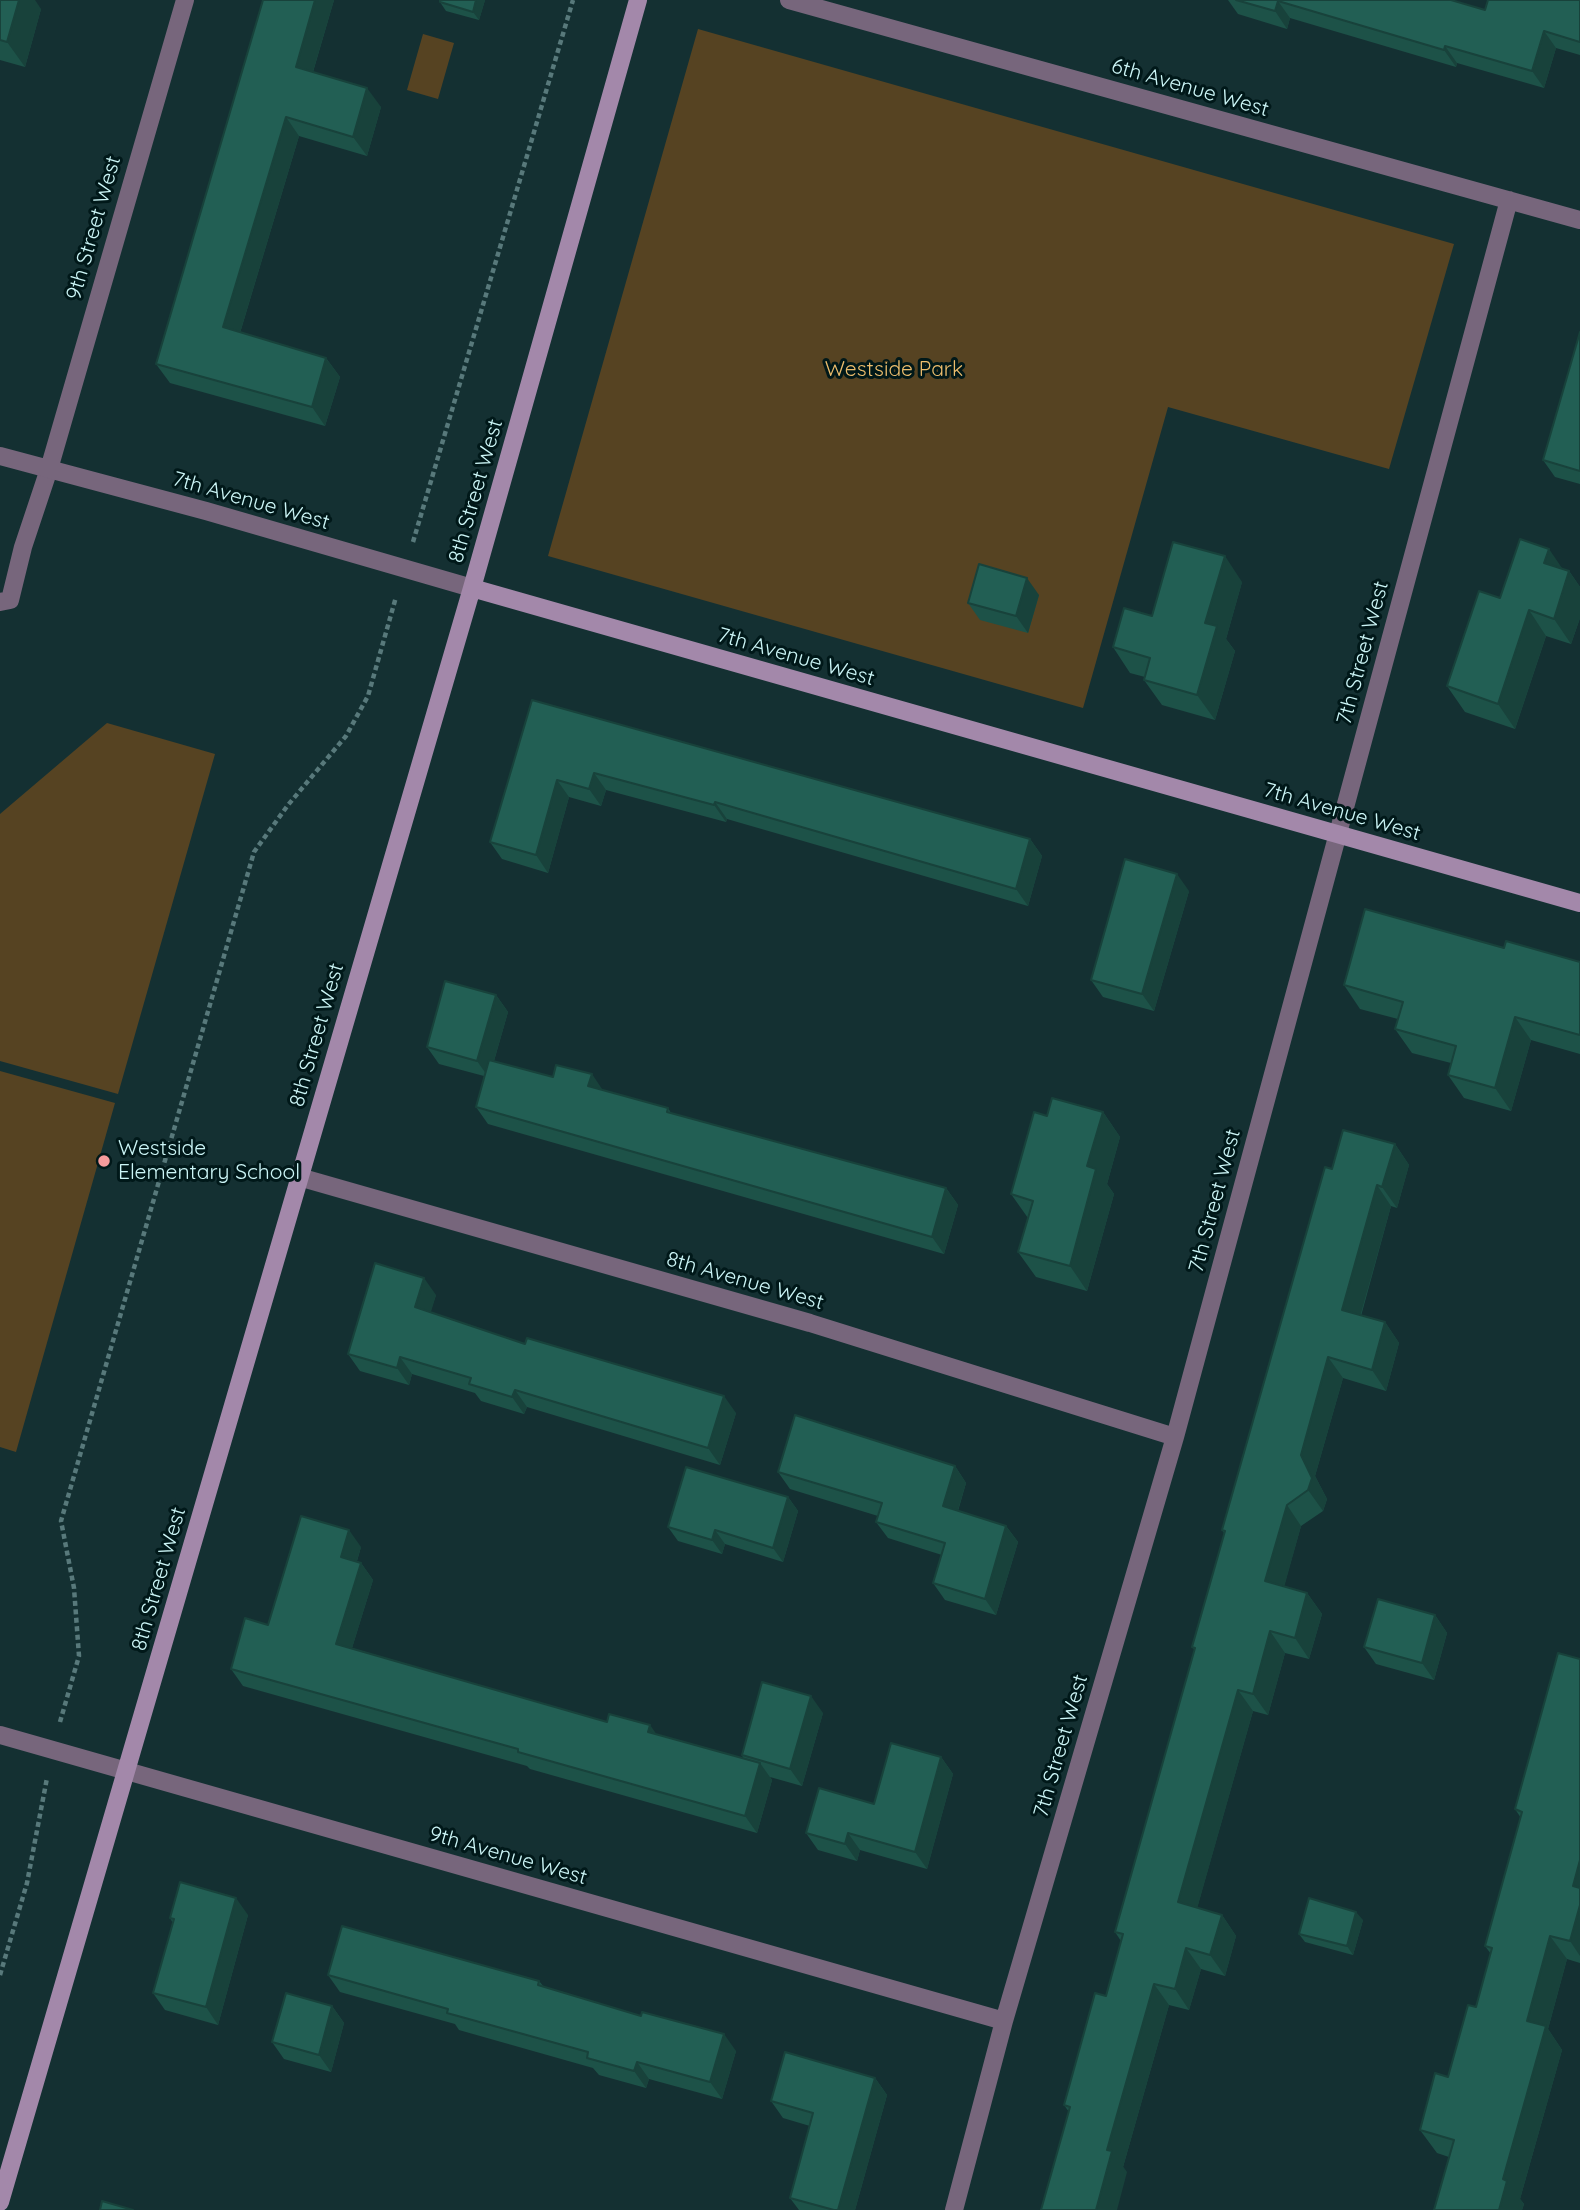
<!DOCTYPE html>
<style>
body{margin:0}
canvas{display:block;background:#143032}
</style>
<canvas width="1580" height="2210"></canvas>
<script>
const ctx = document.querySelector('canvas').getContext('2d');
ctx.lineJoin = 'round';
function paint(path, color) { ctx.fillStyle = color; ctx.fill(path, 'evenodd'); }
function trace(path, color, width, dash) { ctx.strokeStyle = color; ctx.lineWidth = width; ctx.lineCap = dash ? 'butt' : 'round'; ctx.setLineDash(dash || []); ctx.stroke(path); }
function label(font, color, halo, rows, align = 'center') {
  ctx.font = font + ' Quicksand,sans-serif'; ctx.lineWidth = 6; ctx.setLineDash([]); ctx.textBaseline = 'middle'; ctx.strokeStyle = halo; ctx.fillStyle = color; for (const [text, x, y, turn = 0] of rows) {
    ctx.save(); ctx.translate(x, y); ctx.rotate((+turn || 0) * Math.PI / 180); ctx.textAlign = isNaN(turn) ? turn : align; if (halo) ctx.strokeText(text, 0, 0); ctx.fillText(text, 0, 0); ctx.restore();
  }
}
const green = new Path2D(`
 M698 29 1454 244 1389 469 1168 407 1083 708 548 556Z
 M423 34 454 43 438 99 407 90Z
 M107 723 215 754 118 1094 0 1061V814Z
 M0 1071 115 1103 16 1452 0 1447Z`);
const path = new Path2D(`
 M413 542 573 0
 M60 1722 79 1656 74 1588 61 1521 254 852 288 805 346 736 368 696 396 597
 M0 1975 27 1883 47 1778`);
const lane = new Path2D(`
 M0 602 10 600 23 547 49 469`);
const street = new Path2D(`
 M789 0 1580 220
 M0 456 206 511 472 588
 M49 469 185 0
 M299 1177 810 1323 1175 1437
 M0 1735 1004 2021
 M954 2210 1004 2021 1175 1437 1509 200`);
const secondary = new Path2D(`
 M472 588 1580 903
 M0 2202 472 588 638 0`);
const wall = new Path2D(`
 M0 0 41 9 25 67 0 60Z
 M263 0H334L313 72 381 107 367 156 299 136 240 333 326 358 340 377 325 426 170 383 156 364Z
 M440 0H485L479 20 446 11 440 2Z
 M1228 0H1451L1485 10 1580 0V55L1556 48 1544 88 1457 63 1456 67 1290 18 1287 29 1238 14Z
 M1580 332V484L1555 477 1543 460Z
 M1563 570 1569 571 1580 587V618L1571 644 1546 636 1515 729 1465 712 1447 686 1500 598Z
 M1242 582 1226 639 1235 651 1215 720 1162 705 1144 680 1145 677 1130 673 1113 647 1152 616Z
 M1039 595 1028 633 980 620 968 603Z
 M532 700 1030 839 1042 856 1028 906 727 819 726 822 606 790 601 806 569 797 548 873 502 859 490 842Z
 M1189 891 1154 1011 1103 997 1091 980Z
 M1504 948 1580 962V1054L1531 1040 1511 1111 1464 1098 1448 1075 1451 1063 1412 1053 1395 1029 1398 1019 1360 1009 1344 985Z
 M496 995 508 1012 494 1061 668 1108 671 1113 946 1188 958 1205 944 1254 488 1124 476 1107 484 1076 439 1064 427 1047Z
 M1103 1112 1120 1137 1107 1184 1114 1194 1087 1291 1036 1277 1018 1252 1028 1218 1011 1194 1047 1116Z
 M1395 1144 1409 1165 1397 1208 1391 1206 1361 1316 1385 1322 1399 1343 1386 1391 1343 1378 1315 1476 1327 1499 1323 1511 1301 1526 1284 1586 1307 1593 1322 1614 1309 1659 1285 1653 1268 1715 1253 1711 1197 1908 1222 1915 1236 1936 1225 1976 1201 1969 1189 2010 1169 2005 1123 2167 1127 2172 1069 2112 1064 2105 1106 1996 1121 1941 1115 1932 1195 1650 1192 1647 1224 1533 1222 1530 1332 1169Z
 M436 1295 430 1313 736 1413 720 1465 527 1407 524 1414 481 1401 475 1393 412 1374 409 1385 360 1371 348 1354Z
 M955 1466 966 1483 958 1511 1006 1526 1018 1542 996 1615 945 1600 933 1583 942 1555 888 1538 876 1522 878 1516 790 1489 778 1472Z
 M788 1497 798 1511 783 1562 725 1544 722 1554 678 1541 668 1527Z
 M361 1547 357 1561 361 1563 373 1580 352 1648 607 1722 743 1758 742 1755 823 1713 802 1786 770 1777 772 1780 757 1833 530 1769 527 1766 243 1686 231 1669 268 1625Z
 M1435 1615 1447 1633 1434 1680 1376 1664 1364 1647Z
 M1580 1659V1963L1567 1959 1548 2029 1562 2050 1520 2199 1524 2204 1522 2210H1434L1449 2157 1437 2153 1420 2130 1448 2077 1476 2007 1491 1954 1485 1946 1521 1818 1515 1809Z
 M941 1757 953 1774 927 1869 860 1850 857 1861 818 1850 806 1833 874 1804Z
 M248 1915 218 2025 165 2010 153 1993 173 1923 170 1918Z
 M1363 1920 1353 1955 1305 1942 1299 1934Z
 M328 1975 539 1981 544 1987 736 2051 722 2099 649 2079 646 2088 599 2075 593 2068 459 2030 455 2024 340 1992Z
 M332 2006 344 2023 331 2072 284 2059 272 2042Z
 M875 2078 887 2095 855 2210H799L790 2198 810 2126 783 2118 771 2101Z`);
const shadedWall = new Path2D(`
 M19 0H35L41 9 25 67 7 42Z
 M315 0H334L309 85 296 67Z
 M476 0H485L479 20 473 12Z
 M1278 1 1290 18 1287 29 1275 11Z
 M1544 31 1556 48 1544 88 1532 71Z
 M1445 46 1457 63 1456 67 1444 50Z
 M367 88 381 107 367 156 353 137Z
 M286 117 299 136 236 346 223 327Z
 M326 358 340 377 325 426 312 407Z
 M1549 549 1566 574 1544 563Z
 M1225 556 1242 582 1226 639 1235 651 1215 720 1197 695 1205 623Z
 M1569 571 1580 587V618L1571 644 1554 619Z
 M1027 578 1039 595 1028 633 1016 616Z
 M1529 610 1546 636 1515 729 1498 704Z
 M594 773 606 790 601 806 589 789Z
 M557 780 569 797 548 873 536 855Z
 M715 802 727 819 726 822 714 805Z
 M1030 839 1042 856 1028 906 1016 889Z
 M1177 874 1189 891 1154 1011 1142 994Z
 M496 995 508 1012 489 1078 477 1061Z
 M1515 1017 1531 1040 1511 1111 1495 1088Z
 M592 1074 604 1092 588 1086Z
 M1103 1112 1120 1137 1107 1184 1114 1194 1087 1291 1070 1266 1087 1166Z
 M1395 1144 1409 1165 1397 1208 1382 1187Z
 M1377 1185 1391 1206 1356 1331 1342 1310Z
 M946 1188 958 1205 944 1254 932 1237Z
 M424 1278 436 1295 427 1325 415 1307Z
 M1385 1322 1399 1343 1386 1391 1372 1370Z
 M400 1357 412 1374 409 1385 397 1368Z
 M1328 1357 1343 1378 1315 1476 1327 1499 1323 1511 1308 1490 1301 1455Z
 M515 1390 527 1407 524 1414 512 1397Z
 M724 1396 736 1413 720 1465 708 1448Z
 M955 1466 966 1483 954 1523 943 1506Z
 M788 1497 798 1511 783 1562 773 1548Z
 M1287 1505 1301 1526 1280 1602 1265 1581Z
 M1006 1526 1018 1542 996 1615 985 1599Z
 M349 1530 361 1547 353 1574 341 1557Z
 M715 1530 725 1544 722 1554 712 1540Z
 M361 1563 373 1580 348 1661 336 1644Z
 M1307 1593 1322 1614 1309 1659 1295 1638Z
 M1435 1615 1447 1633 1434 1680 1422 1663Z
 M1270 1631 1285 1653 1268 1715 1253 1694Z
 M1238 1690 1253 1711 1193 1923 1178 1902Z
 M811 1696 823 1713 802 1786 790 1769Z
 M650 1725 662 1742 648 1732Z
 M941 1757 953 1774 927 1869 915 1852Z
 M760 1763 772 1780 757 1833 745 1816Z
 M848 1833 860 1850 857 1861 845 1844Z
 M1580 1860V1896L1573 1886Z
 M236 1898 248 1915 218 2025 206 2007Z
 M1580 1905V1956L1570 1941Z
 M1356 1912 1363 1920 1353 1955 1347 1946Z
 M1222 1915 1236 1936 1225 1976 1210 1955Z
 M1550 1936 1567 1959 1548 2029 1562 2050 1520 2199 1524 2204 1522 2210H1499L1527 2021Z
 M1186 1948 1201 1969 1189 2010 1175 1989Z
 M1154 1984 1169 2005 1123 2167 1127 2172 1117 2210H1096L1107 2150Z
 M332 2006 344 2023 331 2072 319 2055Z
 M724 2034 736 2051 722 2099 710 2082Z
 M637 2062 649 2079 646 2088 634 2071Z
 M875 2078 887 2095 855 2210H838Z`);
const building = new Path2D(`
 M0 0H19L7 42 0 40Z
 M263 0H315L296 67 367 88 353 137 286 117 223 327 326 358 312 407 156 364Z
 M440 0H476L473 12 440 2Z
 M1236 0H1451L1485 10 1488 0H1580V42L1544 31 1532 71 1445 46 1444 50 1278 1 1275 11Z
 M1580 332V471L1543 460Z
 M1520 539 1549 549 1544 563 1569 571 1554 619 1529 610 1498 704 1447 686 1479 591 1500 598Z
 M1173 542 1225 556 1205 623 1217 626 1197 695 1144 680 1150 658 1113 647 1124 608 1152 616Z
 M979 564 1027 578 1016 616 968 603Z
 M532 700 1030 839 1016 889 715 802 714 805 594 773 589 789 557 780 536 855 490 842Z
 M1125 859 1177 874 1142 994 1091 980Z
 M1365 909 1504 948 1506 941 1580 962V1035L1515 1017 1495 1088 1448 1075 1456 1046 1395 1029 1403 1002 1344 985Z
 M445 981 496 995 477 1061 427 1047Z
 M489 1060 553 1077 556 1065 592 1074 588 1086 668 1108 667 1112 946 1188 932 1237 476 1107Z
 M1052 1098 1103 1112 1087 1166 1096 1169 1070 1266 1018 1252 1033 1201 1011 1194 1034 1112 1047 1116Z
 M1343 1130 1395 1144 1382 1187 1377 1185 1342 1310 1385 1322 1372 1370 1328 1357 1301 1455 1312 1478 1308 1490 1287 1505 1265 1581 1307 1593 1295 1638 1270 1631 1253 1694 1238 1690 1178 1902 1222 1915 1210 1955 1186 1948 1175 1989 1154 1984 1107 2150 1112 2151 1096 2210H1041L1070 2107 1064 2105 1095 1993 1106 1996 1123 1934 1115 1932 1195 1648 1192 1647 1225 1531 1222 1530 1325 1167 1332 1169Z
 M375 1263 424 1278 415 1307 525 1344 527 1338 724 1396 708 1448 515 1390 512 1397 469 1384 471 1378 400 1357 397 1368 348 1354Z
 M795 1415 955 1466 943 1506 1006 1526 985 1599 933 1583 945 1543 876 1522 882 1503 778 1472Z
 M686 1467 788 1497 773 1548 715 1530 712 1540 668 1527Z
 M301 1516 349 1530 341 1557 361 1563 336 1644 607 1722 609 1714 650 1725 648 1732 760 1763 745 1816 518 1752V1749L231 1669 245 1618 268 1625Z
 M1378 1599 1435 1615 1422 1663 1364 1647Z
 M1558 1653 1580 1659V1860L1573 1886 1580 1888V1905L1570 1941 1550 1936 1527 2021 1546 2026 1503 2179 1507 2181 1499 2210H1434L1454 2140 1420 2130 1435 2073 1448 2077 1468 2005 1476 2007 1492 1948 1485 1946 1522 1812 1515 1809Z
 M762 1682 811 1696 790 1769 742 1755Z
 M891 1743 941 1757 915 1852 848 1833 845 1844 806 1833 819 1788 874 1804Z
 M180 1882 236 1898 206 2007 153 1993 174 1919 170 1918Z
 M1309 1898 1356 1912 1347 1946 1299 1934Z
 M342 1926 539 1981 538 1985 641 2016 642 2012 724 2034 710 2082 637 2062 634 2071 587 2058 588 2052 447 2013 448 2009 328 1975Z
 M286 1993 332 2006 319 2055 272 2042Z
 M785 2052 875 2078 838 2210H834L790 2198 813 2113 771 2101Z
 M102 2201 133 2210H100Z`);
const markers = [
 [104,1161,7,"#f59b9c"]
];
const streetNames = [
 ["6th Avenue West",1190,88,16],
 ["9th Street West",94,228,-74],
 ["8th Street West",476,491,-74],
 ["7th Avenue West",251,501,16],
 ["7th Street West",1363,653,-75],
 ["7th Avenue West",796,657,16],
 ["7th Avenue West",1342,812,16],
 ["8th Street West",317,1035,-74],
 ["7th Street West",1215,1201,-75],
 ["8th Avenue West",745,1281,16],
 ["8th Street West",159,1579,-74],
 ["7th Street West",1061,1746,-74],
 ["9th Avenue West",508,1856,16]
];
const parkNames = [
 ["Westside Park",894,370]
];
const poiNames = [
 ["Westside",118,1149],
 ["Elementary School",118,1173]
];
paint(green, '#564322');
trace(path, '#58797b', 4.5, [5, 3.5]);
trace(lane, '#77667c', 18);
trace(street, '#77667c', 18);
trace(secondary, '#a388aa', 18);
paint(wall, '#1d5248');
paint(shadedWall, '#18423b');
paint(building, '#225f54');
trace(building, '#18423b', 2);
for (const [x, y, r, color] of markers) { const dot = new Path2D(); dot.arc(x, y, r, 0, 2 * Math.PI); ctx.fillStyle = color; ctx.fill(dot); trace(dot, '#001819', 2.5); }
label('21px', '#ccf6f7', '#001819', streetNames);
label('21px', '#ecbd6d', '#001819', parkNames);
label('21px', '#ccf6f7', '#001819', poiNames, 'left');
</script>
